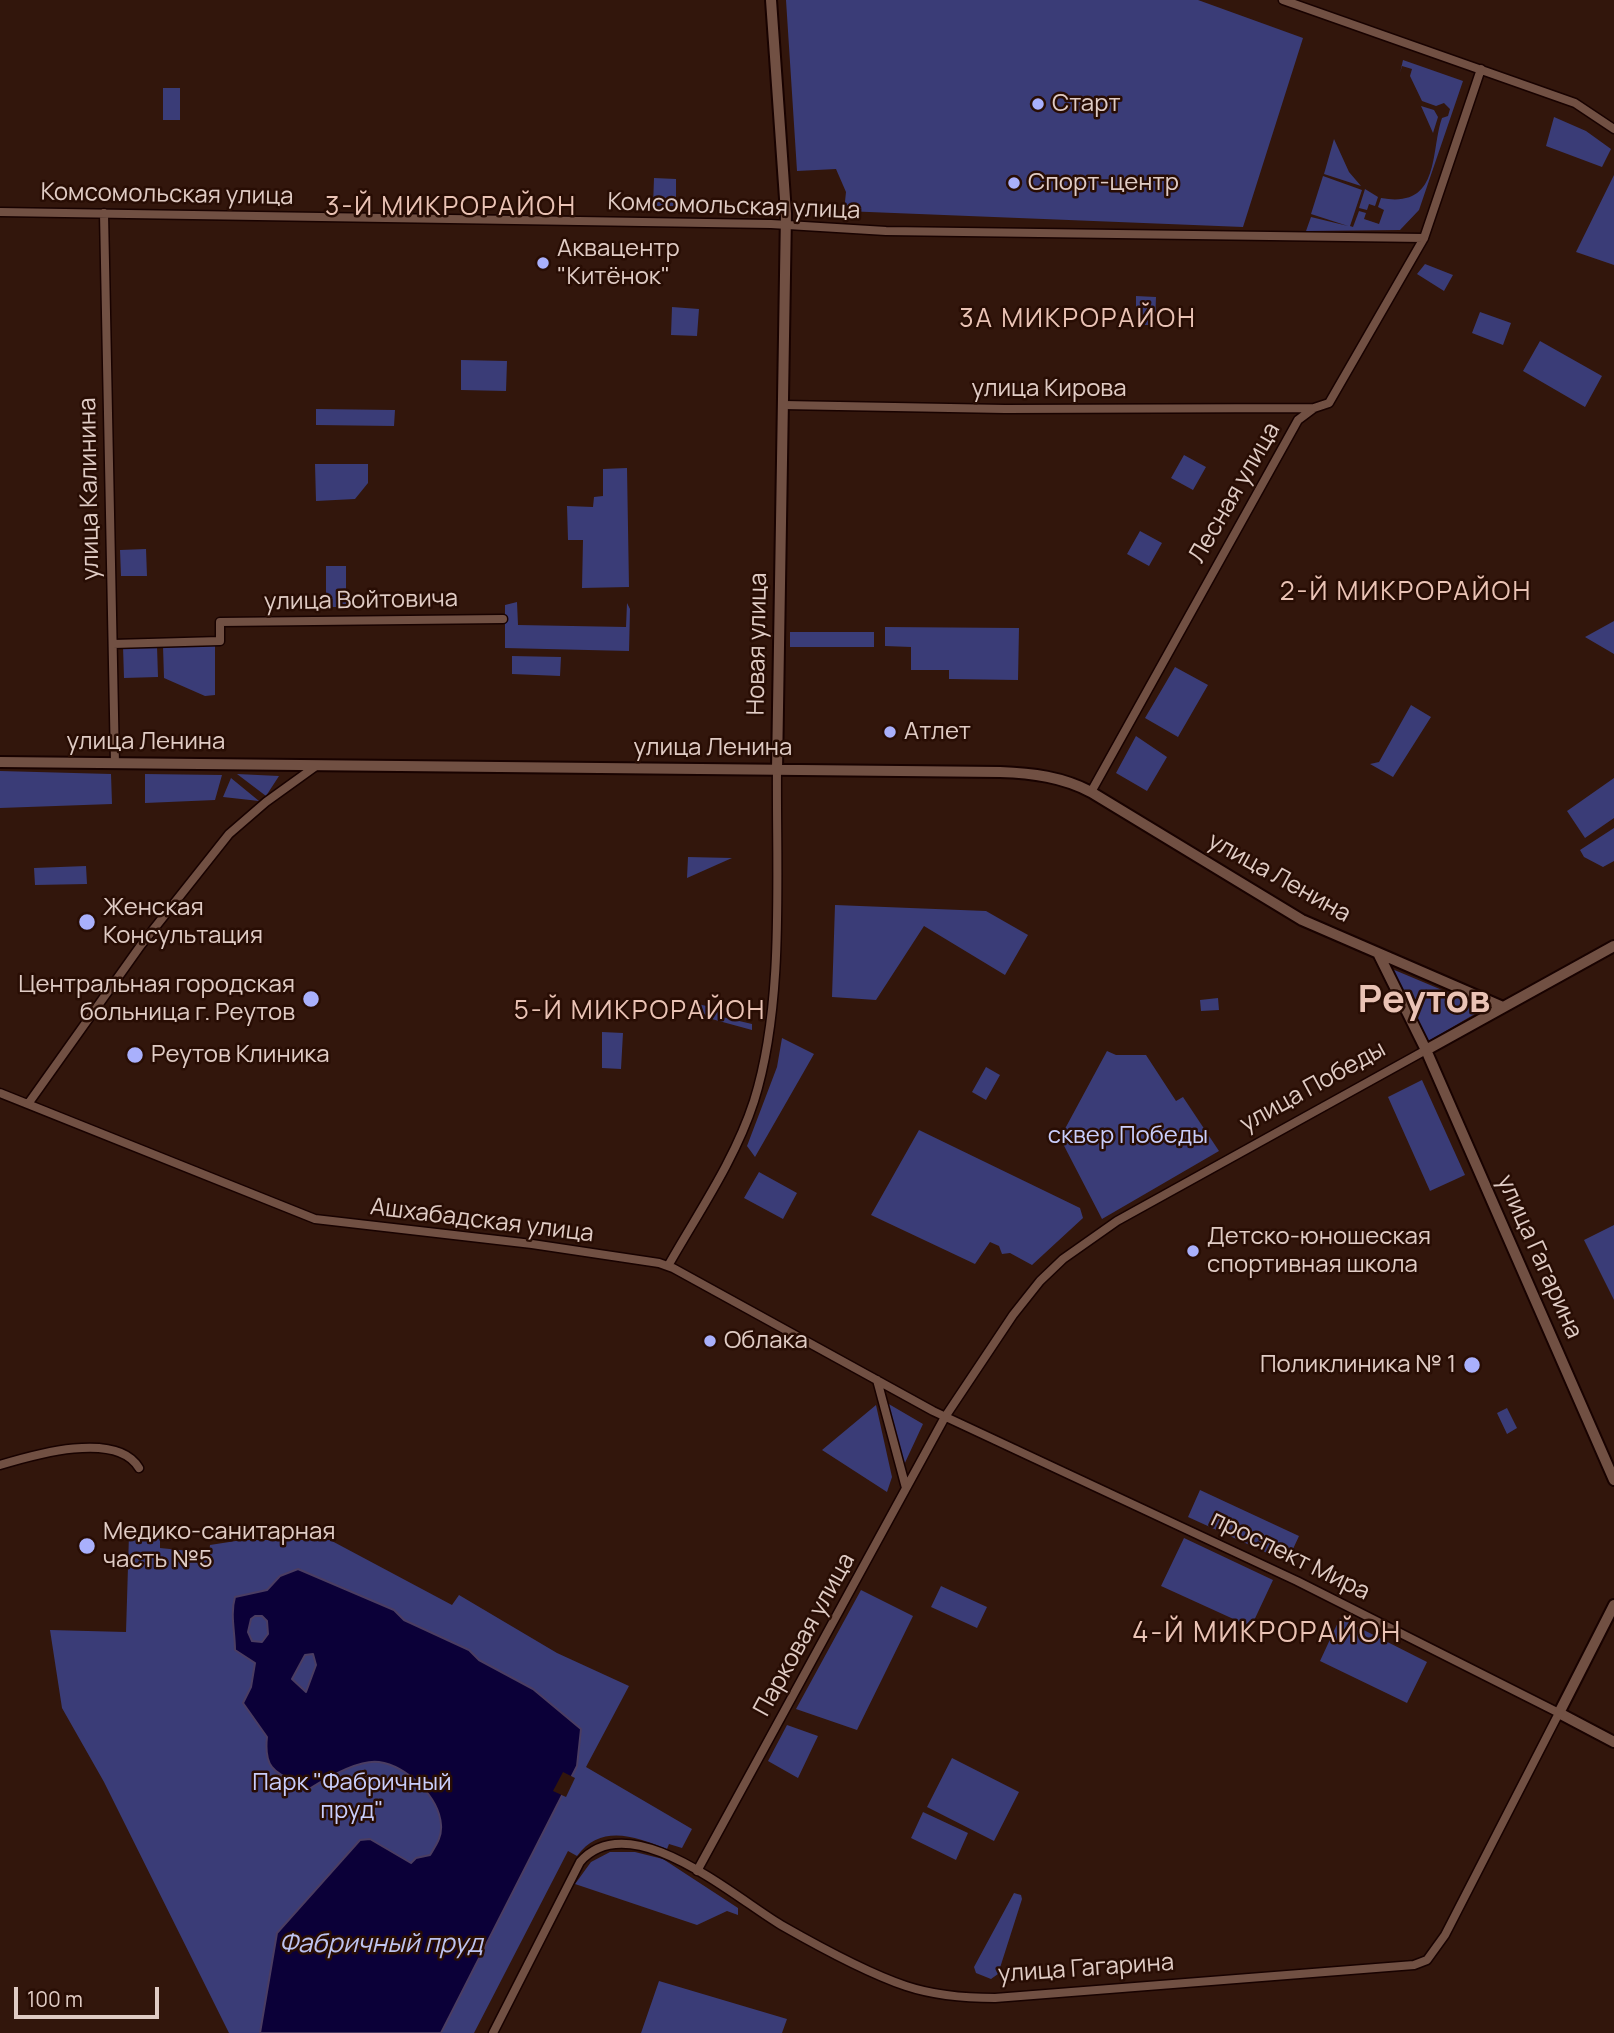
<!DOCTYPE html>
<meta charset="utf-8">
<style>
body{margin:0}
#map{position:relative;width:1614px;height:2033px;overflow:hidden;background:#32160c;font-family:Manrope,sans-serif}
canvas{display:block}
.scale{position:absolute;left:14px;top:1987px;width:145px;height:32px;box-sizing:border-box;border:4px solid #e0ccc5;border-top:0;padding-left:9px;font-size:21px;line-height:24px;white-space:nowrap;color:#e0ccc5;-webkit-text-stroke:5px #280d04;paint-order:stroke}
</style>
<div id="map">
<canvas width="1614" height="2033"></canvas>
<div class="scale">100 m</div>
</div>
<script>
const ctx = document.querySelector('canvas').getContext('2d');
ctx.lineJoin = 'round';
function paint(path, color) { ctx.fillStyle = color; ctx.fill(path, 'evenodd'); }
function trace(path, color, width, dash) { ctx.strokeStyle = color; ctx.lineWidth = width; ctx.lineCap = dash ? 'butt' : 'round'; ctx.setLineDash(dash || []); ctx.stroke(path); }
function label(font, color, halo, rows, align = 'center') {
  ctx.font = font + ' Manrope,sans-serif'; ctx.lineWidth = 5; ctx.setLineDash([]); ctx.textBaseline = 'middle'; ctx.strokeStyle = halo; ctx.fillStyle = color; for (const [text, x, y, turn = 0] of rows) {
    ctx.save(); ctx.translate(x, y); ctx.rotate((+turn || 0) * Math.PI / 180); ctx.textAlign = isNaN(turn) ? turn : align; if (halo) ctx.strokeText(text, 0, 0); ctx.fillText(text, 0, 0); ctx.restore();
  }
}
const green = new Path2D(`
 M786 0H1198L1303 38 1243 227 844 211 846 192 836 169 797 171Z
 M1403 60 1463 81 1419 210 1400 230 1306 231 1311 217 1348 226 1311 214 1323 176 1362 190 1350 226 1353 227 1359 211 1366 213 1364 219 1379 224 1384 210 1378 207 1381 198C1441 209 1430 152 1442 118L1448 116 1450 109 1444 103 1436 106 1422 101 1410 76 1412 69 1402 66 1400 73Z
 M163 88H180V120H163Z
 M1421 106 1434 110 1438 117 1433 133Z
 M1554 117 1586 131 1611 149 1602 167 1546 146Z
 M1334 139 1349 172 1361 186 1324 174Z
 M1614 175V265L1576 252Z
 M654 178 676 179V206H653Z
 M1365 189 1378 197 1375 206 1369 204 1367 210 1359 208Z
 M1425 264 1453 275 1444 291 1417 274Z
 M1136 296 1156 297 1155 325H1136Z
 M672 307 699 309 697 336 671 335Z
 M1480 312 1511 323 1503 345 1472 333Z
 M1540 341 1602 376 1585 407 1523 371Z
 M461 360 507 361 506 391 461 390Z
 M316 409 395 410 394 426 316 425Z
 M1184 455 1206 467 1193 490 1171 478Z
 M315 464H368V483L355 499 316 501Z
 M627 468 629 587 582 588 583 540H568L567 506 593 507 594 497 603 496V469Z
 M1140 531 1162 543 1149 566 1127 554Z
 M146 549 147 576H121L120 550Z
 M326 566H346V607H326Z
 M517 602 518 625 626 627 627 603 630 609 629 651 505 648V605Z
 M1614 621V654L1585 637Z
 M885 627 1019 628 1018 680 949 679V670H911V647L885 646Z
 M790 632H874V647H790Z
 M215 645V695L205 696 164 678 163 646Z
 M123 646H157L158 677 124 678Z
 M512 656 561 657 560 676 512 674Z
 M1175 667 1208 685 1178 737 1145 718Z
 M1411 705 1431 717 1393 777 1370 764 1379 762Z
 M1136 736 1167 757 1147 791 1116 773Z
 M0 771 111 774 112 804 0 808Z
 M145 774 222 775 215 800 145 803Z
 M237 774 279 776 266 796Z
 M231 778 259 801 223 797Z
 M1614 778V818L1585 838 1567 811Z
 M1614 828V861L1603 867 1584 857 1580 850Z
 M688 857 732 858 687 878Z
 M86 866 87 884 35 885 34 868Z
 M835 905 986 911 1028 935 1005 975 924 926 876 1000 832 997Z
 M1392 969 1485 1008 1427 1042Z
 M1218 998 1219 1010 1201 1011 1200 1000Z
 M694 1003 723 1010 722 1017 752 1024V1030L708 1018Z
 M602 1032 623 1033 621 1069 602 1068Z
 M782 1038 814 1054 755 1157 747 1146 777 1067Z
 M1107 1051 1116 1055H1146L1176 1101 1183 1097 1219 1151 1102 1219 1060 1138Z
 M986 1067 1000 1075 986 1100 972 1092Z
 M1422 1080 1465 1175 1430 1191 1388 1097Z
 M919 1130 1080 1208 1083 1218 1032 1265 1010 1253 1002 1254 999 1246 990 1242 975 1264 871 1215Z
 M759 1172 797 1193 783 1219 744 1198Z
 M1614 1225V1300L1584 1240Z
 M887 1403 923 1424 903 1467Z
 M876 1405 892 1477 887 1492 822 1450Z
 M1507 1408 1517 1428 1507 1434 1497 1413Z
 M1200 1490 1299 1536 1287 1562 1188 1517Z
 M129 1534 160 1539V1548L209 1553 210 1545 242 1540H330L452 1605 459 1595 557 1653 629 1686 586 1767 692 1829 682 1848 669 1844 667 1849C634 1836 601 1824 577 1856L568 1851 474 2033H229L104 1782 62 1708 50 1630 126 1632Z
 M1184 1538 1273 1580 1251 1627 1161 1586Z
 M941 1586 987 1607 977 1628 931 1607Z
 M861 1590 913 1616 857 1730 796 1709Z
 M1340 1618 1427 1662 1407 1703 1320 1661Z
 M787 1725 818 1736 798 1778 768 1761Z
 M952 1758 1019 1792 994 1841 927 1807Z
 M923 1812 968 1833 956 1860 911 1838Z
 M610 1852H635L663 1859 738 1908V1915L727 1911 697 1925 575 1884 591 1862Z
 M1014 1893 1021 1895 1022 1899 998 1974 991 1979 976 1973 974 1967Z
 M659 1981 787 2019 782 2033H641Z`);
const water = new Path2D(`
 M298 1569 394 1610 404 1620 469 1650 479 1660 533 1689 581 1729 577 1766 441 2033H260L277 1933 360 1840 370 1839 411 1863 416 1858 430 1855C436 1845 442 1837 441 1825 439 1796 406 1766 379 1762 359 1759 325 1779 309 1789 280 1773 263 1774 267 1737L243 1703 251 1687 255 1663 235 1650C235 1632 230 1614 235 1597L267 1590 280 1576ZM255 1616H262L267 1621 268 1634 262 1642 252 1641 248 1632 251 1619ZM313 1654 316 1665 306 1692 292 1679 305 1655Z`);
const pier = new Path2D(`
 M563 1772 575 1778 566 1797 553 1791Z`);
const street = new Path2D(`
 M1283 0 1575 103 1614 129
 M0 212 771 224 886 231 1424 238
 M104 213 115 764
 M783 405 1005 409 1314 408
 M113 644 220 641V622L503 619
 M1091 792 1298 420 1314 408 1329 403 1424 238 1481 69
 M0 1093 315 1219 532 1244 659 1263 673 1268 933 1411 1297 1581 1559 1713 1445 1935 1427 1960 1414 1965 995 1998C966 1998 933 1995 906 1986 867 1973 816 1945 781 1925 734 1897 630 1805 580 1862L493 2033
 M28 1104 141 945 229 834 266 802 316 766
 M668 1266C698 1213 735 1160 754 1101 785 1003 776 873 777 769
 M877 1380 906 1488
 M0 1465C33 1455 117 1430 139 1468
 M697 1871 945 1417 1013 1315 1040 1281 1063 1259 1117 1221 1426 1050`);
const secondary = new Path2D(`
 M771 0 786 213 777 769
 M0 762 1000 772C1032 773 1063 777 1091 792L1302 920 1503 1007
 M1379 955 1426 1050 1614 1480
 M1426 1050 1614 946
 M1614 1605 1559 1713 1614 1742`);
const markers = [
 [1038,104,7,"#a9b0fc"],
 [1014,183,7,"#a9b0fc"],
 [543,263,7,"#a9b0fc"],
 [890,732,7,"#a9b0fc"],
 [87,922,9,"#a9b0fc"],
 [311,999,9,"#a9b0fc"],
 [135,1055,9,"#a9b0fc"],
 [1193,1251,7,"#a9b0fc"],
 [710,1341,7,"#a9b0fc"],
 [1472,1365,9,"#a9b0fc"],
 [87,1546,9,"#a9b0fc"]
];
const poiNames = [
 ["Старт",1052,104],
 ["Спорт-центр",1028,183],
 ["Аквацентр",557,249],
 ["\"Китёнок\"",557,277],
 ["Атлет",904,732],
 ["Женская",103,908],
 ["Консультация",103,936],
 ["Центральная городская",295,985,"right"],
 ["больница г. Реутов",295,1013,"right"],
 ["Реутов Клиника",151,1055],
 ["Детско-юношеская",1207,1237],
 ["спортивная школа",1207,1265],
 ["Облака",724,1341],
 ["Поликлиника № 1",1456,1365,"right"],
 ["Медико-санитарная",103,1532],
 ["часть №5",103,1560]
];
const streetNames = [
 ["Комсомольская улица",167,195,1],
 ["Комсомольская улица",734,207,2],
 ["улица Кирова",1049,389],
 ["улица Калинина",90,489,-91],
 ["Лесная улица",1235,493,-60],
 ["улица Войтовича",361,601,-1],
 ["Новая улица",758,644,-89],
 ["улица Ленина",146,742],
 ["улица Ленина",713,748],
 ["улица Ленина",1279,878,29],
 ["улица Победы",1313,1087,-29],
 ["Ашхабадская улица",482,1221,7],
 ["улица Гагарина",1539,1257,66],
 ["проспект Мира",1290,1556,26],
 ["Парковая улица",805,1635,-61],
 ["улица Гагарина",1086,1969,-4]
];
const parkNames = [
 ["сквер Победы",1128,1136],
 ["Парк \"Фабричный",352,1783],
 ["пруд\"",352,1811]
];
const neighbourhoodNames = [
 ["3-Й МИКРОРАЙОН",451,208],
 ["3А МИКРОРАЙОН",1078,320],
 ["2-Й МИКРОРАЙОН",1406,593],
 ["5-Й МИКРОРАЙОН",640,1012]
];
const waterNames = [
 ["Фабричный пруд",381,1945]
];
const quarterNames = [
 ["4-Й МИКРОРАЙОН",1267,1634]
];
const townNames = [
 ["Реутов",1424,1001]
];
paint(green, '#3a3c77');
paint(water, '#0b0038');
trace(water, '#4b3d62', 2);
paint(pier, '#32160c');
trace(street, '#180200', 11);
trace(secondary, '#180200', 14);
trace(street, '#715043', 8);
trace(secondary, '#715043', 10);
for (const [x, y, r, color] of markers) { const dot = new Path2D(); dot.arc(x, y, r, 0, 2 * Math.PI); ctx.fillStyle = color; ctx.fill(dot); trace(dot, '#280d04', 2.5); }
label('24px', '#e0ccc5', '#280d04', poiNames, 'left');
label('24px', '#e0ccc5', '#280d04', streetNames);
label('24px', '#c9cefc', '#280d04', parkNames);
ctx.letterSpacing = '2px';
label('26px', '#eac3b5', '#280d04', neighbourhoodNames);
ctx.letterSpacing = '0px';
label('italic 26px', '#bdc3f0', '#280d04', waterNames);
ctx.letterSpacing = '2px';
label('28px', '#eac3b5', '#280d04', quarterNames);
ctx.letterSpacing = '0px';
label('bold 38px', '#eac3b5', '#280d04', townNames);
</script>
